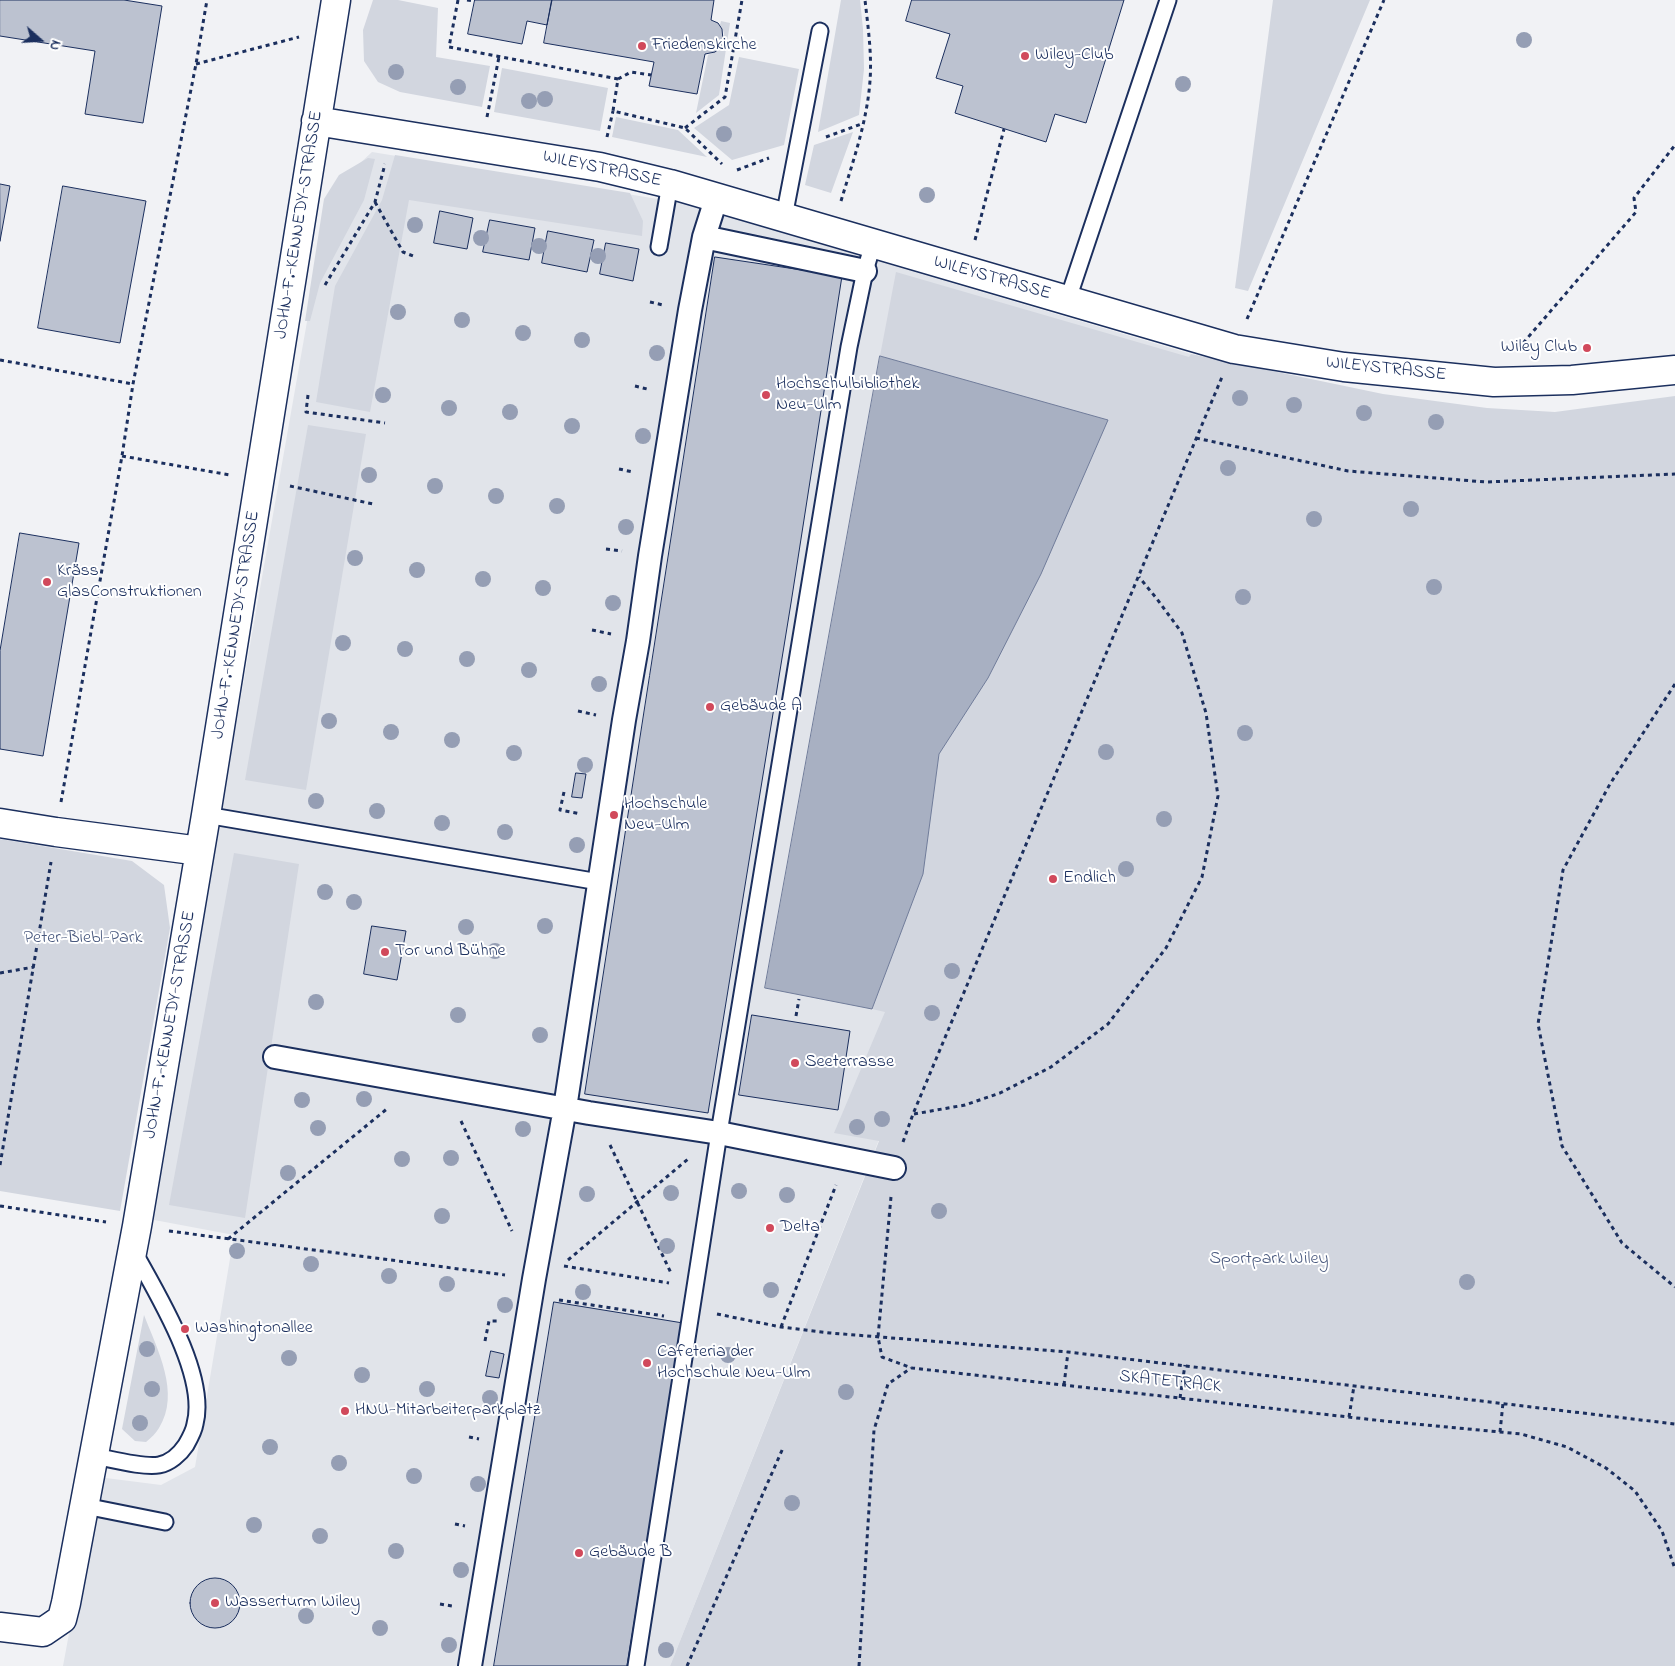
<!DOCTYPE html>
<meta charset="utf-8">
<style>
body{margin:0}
#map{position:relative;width:1675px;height:1666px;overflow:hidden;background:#f1f2f5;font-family:"Indie Flower",sans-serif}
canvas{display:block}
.north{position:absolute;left:15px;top:15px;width:50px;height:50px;-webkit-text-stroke:4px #fff;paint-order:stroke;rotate:109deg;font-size:14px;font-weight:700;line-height:20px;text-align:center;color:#1b2f5e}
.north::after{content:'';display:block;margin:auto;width:18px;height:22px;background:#1b2f5e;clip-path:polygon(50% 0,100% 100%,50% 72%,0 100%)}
</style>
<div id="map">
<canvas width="1675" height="1666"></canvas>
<div class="north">N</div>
</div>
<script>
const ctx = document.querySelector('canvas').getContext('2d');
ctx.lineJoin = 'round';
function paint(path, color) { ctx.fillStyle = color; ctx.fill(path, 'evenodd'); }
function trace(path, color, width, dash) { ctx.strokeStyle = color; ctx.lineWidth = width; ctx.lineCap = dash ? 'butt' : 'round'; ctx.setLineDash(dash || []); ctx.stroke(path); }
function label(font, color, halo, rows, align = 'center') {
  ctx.font = font + ' "Indie Flower",sans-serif'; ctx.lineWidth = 4; ctx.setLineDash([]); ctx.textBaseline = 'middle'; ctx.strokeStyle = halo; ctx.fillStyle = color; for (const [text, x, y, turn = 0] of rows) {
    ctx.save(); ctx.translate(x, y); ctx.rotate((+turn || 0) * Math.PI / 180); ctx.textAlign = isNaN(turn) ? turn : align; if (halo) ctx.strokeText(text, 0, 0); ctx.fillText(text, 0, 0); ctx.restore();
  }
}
const built = new Path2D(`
 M372 152 682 203 1191 354 670 1666H63L98 1477 161 1485 195 1467 234 1235 149 1219 330 191Z`);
const green = new Path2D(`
 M373 0H398L438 8 436 57 490 66 482 107 400 92 378 82 364 61 363 30Z
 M841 0H860L863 29 864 69 859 115 818 132Z
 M1273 0H1370L1248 291 1235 288Z
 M721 21 730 23 719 95 696 113 708 55C721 50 730 38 720 25Z
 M739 57 799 69 784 145 732 160 694 128 729 105Z
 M502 68 608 88 600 131 494 112Z
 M616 117 678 130 707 157 612 137Z
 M853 132 831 193 805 185 814 145Z
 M395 155 630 193 643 221 642 236 409 200 370 412 316 402 335 286 382 200Z
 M368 158 375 159 364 200 320 283 310 321H305L324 199 339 175Z
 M896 272 1189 357 1191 354 1383 394 1487 408 1555 412 1675 396V1666H670L879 1141 834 1133 885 1012 872 1009 923 874 939 754 988 678 1041 574 1108 420 880 356Z
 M308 425 366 434 306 790 245 780Z
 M0 839 132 861 164 885 170 928 120 1211 0 1191Z
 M234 853 299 864 245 1218 169 1205Z
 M144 1315C157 1349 181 1393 159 1428 156 1433 151 1438 146 1442L135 1441 122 1429Z`);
const water = new Path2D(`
 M880 356 1108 420 1041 574 988 678 939 754 923 874 872 1009 765 988Z`);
const building = new Path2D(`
 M0 0H124L162 6 143 123 85 114 95 51 0 36Z
 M475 0H552L547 25 527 21 522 44 468 34Z
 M552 0H714L711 20 718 23 722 29 723 40 720 48 715 52 705 54 697 94 649 86 654 62 544 43Z
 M912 0H1124L1086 123 1055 114 1046 142 955 113 963 86 936 78 950 34 906 21Z
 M0 184 10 186 0 241Z
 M63 186 146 201 120 343 38 328Z
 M440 211 473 218 467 249 434 243Z
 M490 220 535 228 529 260 483 252Z
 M548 231 594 240 587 272 542 263Z
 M606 243 639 249 633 281 600 274Z
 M715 257 842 276 791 603 708 1113 585 1094Z
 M20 533 79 543 43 756 0 749V651Z
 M576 773 586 774 582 798 572 797Z
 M372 926 406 931 397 980 364 974Z
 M752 1015 850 1031 838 1110 739 1095Z
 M554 1302 683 1323 627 1666H494Z
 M491 1351 504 1354 499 1378 486 1376Z
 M190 1603a25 25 0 1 1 50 0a25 25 0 1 1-50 0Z`);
const path = new Path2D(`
 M458 0 449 47 618 79 613 111 685 128 722 164
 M467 0 475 1
 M196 64 299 37
 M618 79 631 72 651 75
 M487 117 499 57
 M685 128 725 97 742 0
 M607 137 613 111
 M826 137 864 123
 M737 170 769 158
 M841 201C853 161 867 122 870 81 872 54 868 27 865 0
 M375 202 403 252 413 256
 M975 240 1004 129
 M325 285 375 202 385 164
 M650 302 663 305
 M1247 319 1384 0
 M1518 349 1636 212 1634 198 1675 145
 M0 360 133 384
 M635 386 647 389
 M308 395 306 412 385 423
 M1196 438 1348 471 1486 482 1675 474
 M122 456 230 475
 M619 469 633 472
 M290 486 373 504
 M606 549 622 551
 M592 630 611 634
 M1675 684 1610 784 1563 870 1538 1024 1562 1146 1622 1243 1675 1287
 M578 711 596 715
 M564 792 560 810 581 814
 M61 802 122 456 133 384 196 64 207 0
 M0 973 34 967
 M796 1016 799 999
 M914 1114 965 1105 1000 1093 1051 1067 1108 1024 1166 948 1202 877 1218 796 1206 713 1182 633 1157 599 1139 577
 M461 1121 512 1231
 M903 1142 913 1114 1222 377
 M610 1145 671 1273
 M0 1165 51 862
 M891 1197 878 1337 882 1357 912 1368 1384 1421 1521 1434 1567 1447 1606 1468 1635 1491 1662 1531 1675 1569
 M0 1206 106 1222
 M169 1231 505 1275
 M228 1239 388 1108
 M568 1260 688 1159
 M564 1266 669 1283
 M559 1300 664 1316
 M717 1314 781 1327 830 1333 1068 1352 1675 1424
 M781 1327 836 1185
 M485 1341 489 1321H497
 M1064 1385 1068 1352
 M1180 1398 1185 1365
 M1349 1417 1354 1386
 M1500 1432 1503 1403
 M469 1437 479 1439
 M455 1524 465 1526
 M440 1604 452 1606
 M687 1666 783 1448
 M859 1666 874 1430 888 1384 911 1368`);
const service = new Path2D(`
 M784 217 820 31
 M659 247 670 184
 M1067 302 1168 0
 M206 815 599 882
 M94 1456C111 1459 144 1468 159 1465 170 1463 180 1454 186 1445 190 1438 194 1431 195 1424 208 1375 156 1292 133 1250
 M85 1506 165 1522
 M636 1666 719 1133 849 347 865 271 873 244`);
const pedestrian = new Path2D(`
 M704 237 865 271
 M275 1057 589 1113 719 1133 894 1168
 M470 1666 534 1279 565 1108 624 720 638 641 650 556 690 310 704 237 717 196`);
const minor = new Path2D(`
 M316 121 600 167 670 184 1234 349 1344 367 1494 382 1572 380 1675 370
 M0 823 56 832 200 851
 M0 1627 43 1632 62 1619 66 1603 137 1226 206 815 336 0`);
const trees = [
 [1524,40],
 [396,72],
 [1183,84],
 [458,87],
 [545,99],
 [529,101],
 [724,134],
 [927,195],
 [415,225],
 [481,238],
 [539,246],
 [598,256],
 [398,312],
 [462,320],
 [523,333],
 [582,340],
 [657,353],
 [383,395],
 [1240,398],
 [1294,405],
 [449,408],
 [510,412],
 [1364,413],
 [1436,422],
 [572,426],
 [643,436],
 [1228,468],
 [369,475],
 [435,486],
 [496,496],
 [557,506],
 [1411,509],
 [1314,519],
 [626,527],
 [355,558],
 [417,570],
 [483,579],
 [1434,587],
 [543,588],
 [1243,597],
 [613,603],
 [343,643],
 [405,649],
 [467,659],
 [529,670],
 [599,684],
 [329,721],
 [391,732],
 [1245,733],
 [452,740],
 [1106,752],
 [514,753],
 [585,765],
 [316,801],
 [377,811],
 [1164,819],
 [442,823],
 [505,832],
 [577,845],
 [1126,869],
 [325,892],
 [354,902],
 [545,926],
 [466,927],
 [495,951],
 [952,971],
 [316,1002],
 [932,1013],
 [458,1015],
 [540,1035],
 [364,1099],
 [302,1100],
 [882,1119],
 [857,1127],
 [318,1128],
 [523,1129],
 [451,1158],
 [402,1159],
 [288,1173],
 [739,1191],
 [671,1193],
 [587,1194],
 [787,1195],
 [939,1211],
 [442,1216],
 [667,1246],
 [237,1251],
 [311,1264],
 [389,1276],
 [1467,1282],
 [447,1284],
 [771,1290],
 [583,1292],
 [505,1305],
 [147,1349],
 [728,1355],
 [289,1358],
 [362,1375],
 [152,1389],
 [427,1389],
 [846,1392],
 [490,1398],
 [140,1423],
 [270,1447],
 [339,1463],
 [414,1476],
 [478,1484],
 [792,1503],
 [254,1525],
 [320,1536],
 [396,1551],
 [461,1570],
 [306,1616],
 [380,1628],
 [449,1645],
 [666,1650]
];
const markers = [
 [642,46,5,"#d1495b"],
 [1025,56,5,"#d1495b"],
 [1587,348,5,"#d1495b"],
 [766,395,5,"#d1495b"],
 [47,582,5,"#d1495b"],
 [710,707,5,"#d1495b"],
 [614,815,5,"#d1495b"],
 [1053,879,5,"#d1495b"],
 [385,952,5,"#d1495b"],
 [795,1063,5,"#d1495b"],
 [770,1228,5,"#d1495b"],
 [185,1329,5,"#d1495b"],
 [647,1363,5,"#d1495b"],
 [345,1411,5,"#d1495b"],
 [579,1553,5,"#d1495b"],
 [215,1603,5,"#d1495b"]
];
const poiNames = [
 ["Friedenskirche",652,46],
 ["Wiley-Club",1035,56],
 ["Wiley Club",1577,348,"right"],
 ["Hochschulbibliothek",776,385],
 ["Neu-Ulm",776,406],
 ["Kräss",57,572],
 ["GlasConstruktionen",57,593],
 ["Gebäude A",720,707],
 ["Hochschule",624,805],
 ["Neu-Ulm",624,826],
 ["Endlich",1063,879],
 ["Tor und Bühne",395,952],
 ["Seeterrasse",805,1063],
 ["Delta",780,1228],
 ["Washingtonallee",195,1329],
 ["Cafeteria der",657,1353],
 ["Hochschule Neu-Ulm",657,1374],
 ["HNU-Mitarbeiterparkplatz",355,1411],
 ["Gebäude B",589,1553],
 ["Wasserturm Wiley",225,1603]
];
const streetNames = [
 ["WILEYSTRASSE",602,170,12],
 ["JOHN-F.-KENNEDY-STRASSE",300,225,-81],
 ["WILEYSTRASSE",992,279,16],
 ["WILEYSTRASSE",1386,370,6],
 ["JOHN-F.-KENNEDY-STRASSE",237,625,-81],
 ["JOHN-F.-KENNEDY-STRASSE",171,1025,-80],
 ["SKATETRACK",1170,1383,6]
];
const parkNames = [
 ["Peter-Biebl-Park",83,939],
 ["Sportpark Wiley",1269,1260]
];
paint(built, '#e1e4ea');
paint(green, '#d2d6df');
paint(water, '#a8b0c2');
trace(water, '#707c9a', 1);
paint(building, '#bcc2d0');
trace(building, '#1b2f5e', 1);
trace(service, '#1b2f5e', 19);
trace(pedestrian, '#1b2f5e', 26);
trace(minor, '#1b2f5e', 31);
trace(path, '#1b2f5e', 3, [4, 4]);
trace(service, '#fff', 15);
trace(pedestrian, '#fff', 22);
trace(minor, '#fff', 28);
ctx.fillStyle = '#959eb4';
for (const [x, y] of trees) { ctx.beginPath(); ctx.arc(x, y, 8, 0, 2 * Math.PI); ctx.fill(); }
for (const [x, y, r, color] of markers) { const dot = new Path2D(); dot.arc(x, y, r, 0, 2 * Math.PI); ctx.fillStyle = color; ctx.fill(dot); trace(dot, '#fff', 2); }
label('18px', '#1b2f5e', '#fff', poiNames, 'left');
label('18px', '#1b2f5e', '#fff', streetNames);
label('18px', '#49597e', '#fff', parkNames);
</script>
